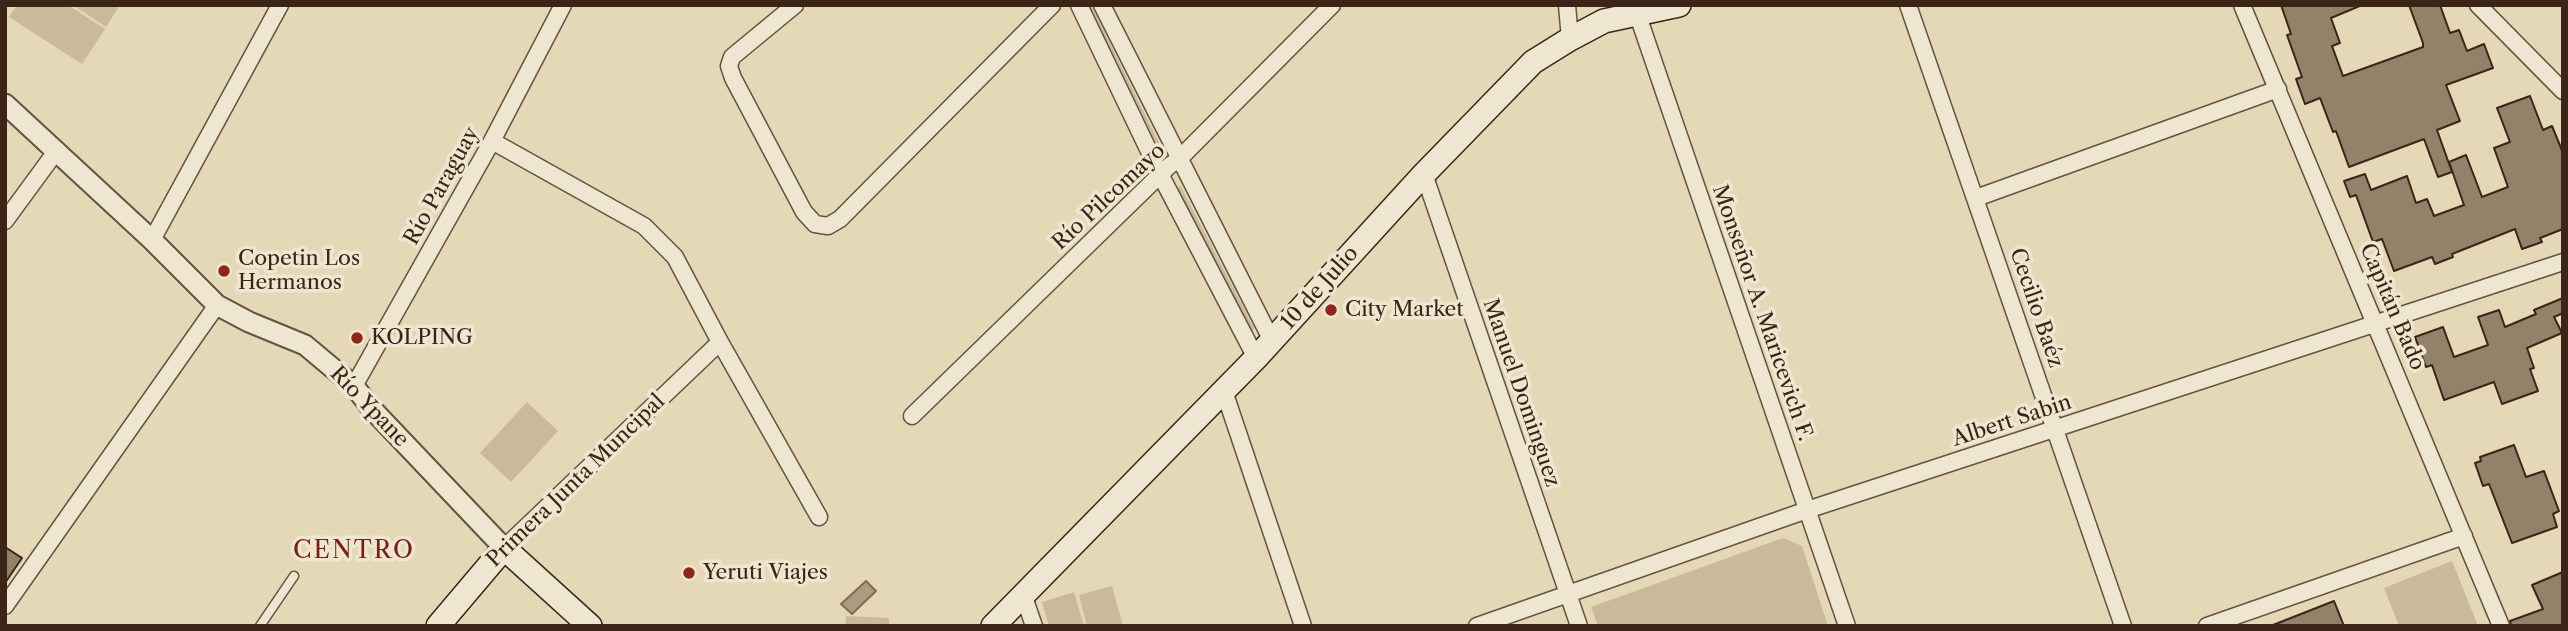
<!DOCTYPE html>
<meta charset="utf-8">
<style>
body{margin:0}
#map{position:relative;width:2568px;height:631px;overflow:hidden;background:#e5d8b6;font-family:"Libre Caslon Text",serif}
canvas{display:block}
.frame{position:absolute;inset:0;border:7px solid #3a2517;pointer-events:none}
</style>
<div id="map">
<canvas width="2568" height="631"></canvas>
<div class="frame"></div>
</div>
<script>
const ctx = document.querySelector('canvas').getContext('2d');
ctx.lineJoin = 'round';
function paint(path, color) { ctx.fillStyle = color; ctx.fill(path, 'evenodd'); }
function trace(path, color, width, dash) { ctx.strokeStyle = color; ctx.lineWidth = width; ctx.lineCap = dash ? 'butt' : 'round'; ctx.setLineDash(dash || []); ctx.stroke(path); }
function label(font, color, halo, rows, align = 'center') {
  ctx.font = font + ' "Libre Caslon Text",serif'; ctx.lineWidth = 7; ctx.setLineDash([]); ctx.textBaseline = 'middle'; ctx.strokeStyle = halo; ctx.fillStyle = color; for (const [text, x, y, turn = 0] of rows) {
    ctx.save(); ctx.translate(x, y); ctx.rotate((+turn || 0) * Math.PI / 180); ctx.textAlign = isNaN(turn) ? turn : align; if (halo) ctx.strokeText(text, 0, 0); ctx.fillText(text, 0, 0); ctx.restore();
  }
}
const green = new Path2D(`
 M17 5H68L105 29 82 64 9 17Z
 M73 5H120L106 27Z
 M1087 5H1091L1163 151H1160Z
 M1180 185 1254 328 1253 330H1250L1178 188Z
 M527 402 558 431 511 482 480 453Z
 M1783 538 1802 546 1828 626H1598L1591 607Z
 M2452 561 2478 626H2399L2384 588Z
 M1112 586 1123 626H1087L1079 595Z
 M1074 592 1084 626H1049L1042 602Z
 M846 616 889 618V626H845Z`);
const water = new Path2D(`
 M866 581 876 591 852 614 841 604Z`);
const building = new Path2D(`
 M2281 5H2362L2331 18 2340 43 2332 46 2343 76 2423 47V43L2409 5H2440L2450 33 2459 30 2467 51 2484 44 2493 68 2446 85 2460 121 2437 130 2452 172 2438 177 2424 139 2349 167 2336 131 2333 132 2320 98 2305 104 2296 79 2302 77 2287 35 2291 34Z
 M2530 96 2543 130 2552 126 2563 153V229L2540 238 2542 242 2522 249 2515 229 2452 254 2453 257 2435 264 2432 257 2394 271 2382 239 2373 242 2356 195 2350 197 2344 181 2365 174 2371 190 2407 176 2416 203 2427 199 2434 216 2464 205 2449 162 2466 155 2482 197 2508 187 2494 148 2510 142 2497 108Z
 M2563 298V313L2554 317 2562 333 2527 348 2534 368 2530 369 2538 391 2502 404 2494 382 2444 400 2432 365 2426 367 2415 337 2443 327 2454 357 2488 345 2478 317 2499 310 2505 327 2536 314 2534 310Z
 M2514 445 2526 477 2544 471 2559 511 2553 514 2557 527 2512 543 2489 484 2483 486 2475 463 2481 461 2480 457Z
 M5 547 22 558 5 583Z
 M2563 572V626H2511L2510 621 2543 609 2532 585Z
 M2334 601 2344 626H2274L2273 625Z`);
const service = new Path2D(`
 M260 626 294 576`);
const minor = new Path2D(`
 M795 5 732 57 729 66 733 78 804 212 815 224 828 226 840 219 1052 5
 M1079 5 1160 174 1256 358
 M1102 5 1272 341
 M1567 5 1570 39
 M1908 5 2123 626
 M2242 5 2501 626
 M2478 5 2563 91
 M1637 13 1847 626
 M492 141 644 226 675 257 720 342 819 517
 M1424 174 1579 626
 M1976 198 2278 89
 M5 221 57 150
 M152 240 280 5
 M354 386 492 141 563 5
 M1224 391 1303 626
 M912 416 1169 166 1179 159 1332 5
 M504 548 720 342
 M1023 594 1034 626
 M5 606 217 305
 M1477 626 1807 510 2563 262
 M2207 626 2464 536`);
const tertiary = new Path2D(`
 M5 104 152 240 217 305 249 322 305 345 354 386 371 408 504 548`);
const secondary = new Path2D(`
 M438 626 504 548 590 626
 M993 626 1256 358 1424 174 1533 62 1570 39 1604 21 1679 5`);
const markers = [
 [224,271,7,"#8f2418"],
 [1331,310,7,"#8f2418"],
 [357,338,7,"#8f2418"],
 [689,573,7,"#8f2418"]
];
const streetNames = [
 ["Río Paraguay",442,186,-61],
 ["Río Pilcomayo",1109,197,-43],
 ["10 de Julio",1320,288,-48],
 ["Capitán Bado",2392,307,67],
 ["Cecilio Baéz",2036,308,71],
 ["Monseñor A. Maricevich F.",1762,313,71],
 ["Manuel Dominguez",1521,393,71],
 ["Río Ypane",369,407,46],
 ["Albert Sabin",2012,421,-18],
 ["Primera Junta Muncipal",576,481,-44]
];
const poiNames = [
 ["Copetin Los",238,259],
 ["Hermanos",238,283],
 ["City Market",1345,310],
 ["KOLPING",371,338],
 ["Yeruti Viajes",703,573]
];
const quarterNames = [
 ["CENTRO",354,551]
];
paint(green, '#c8ba9b');
paint(water, '#ab9b80');
trace(water, '#7e6c56', 2);
paint(building, '#93826a');
trace(building, '#3a2517', 2);
trace(service, '#65523f', 11);
trace(minor, '#65523f', 19);
trace(tertiary, '#65523f', 23);
trace(secondary, '#3a2517', 26);
trace(service, '#eee6d0', 8);
trace(minor, '#eee6d0', 16);
trace(tertiary, '#eee6d0', 19);
trace(secondary, '#eee6d0', 23);
for (const [x, y, r, color] of markers) { const dot = new Path2D(); dot.arc(x, y, r, 0, 2 * Math.PI); ctx.fillStyle = color; ctx.fill(dot); trace(dot, '#eee6d0', 2.5); }
label('21px', '#3a2517', '#eee6d0', streetNames);
label('21px', '#3a2517', '#eee6d0', poiNames, 'left');
ctx.letterSpacing = '2px';
label('24px', '#7a1f14', '#eee6d0', quarterNames);
ctx.letterSpacing = '0px';
</script>
